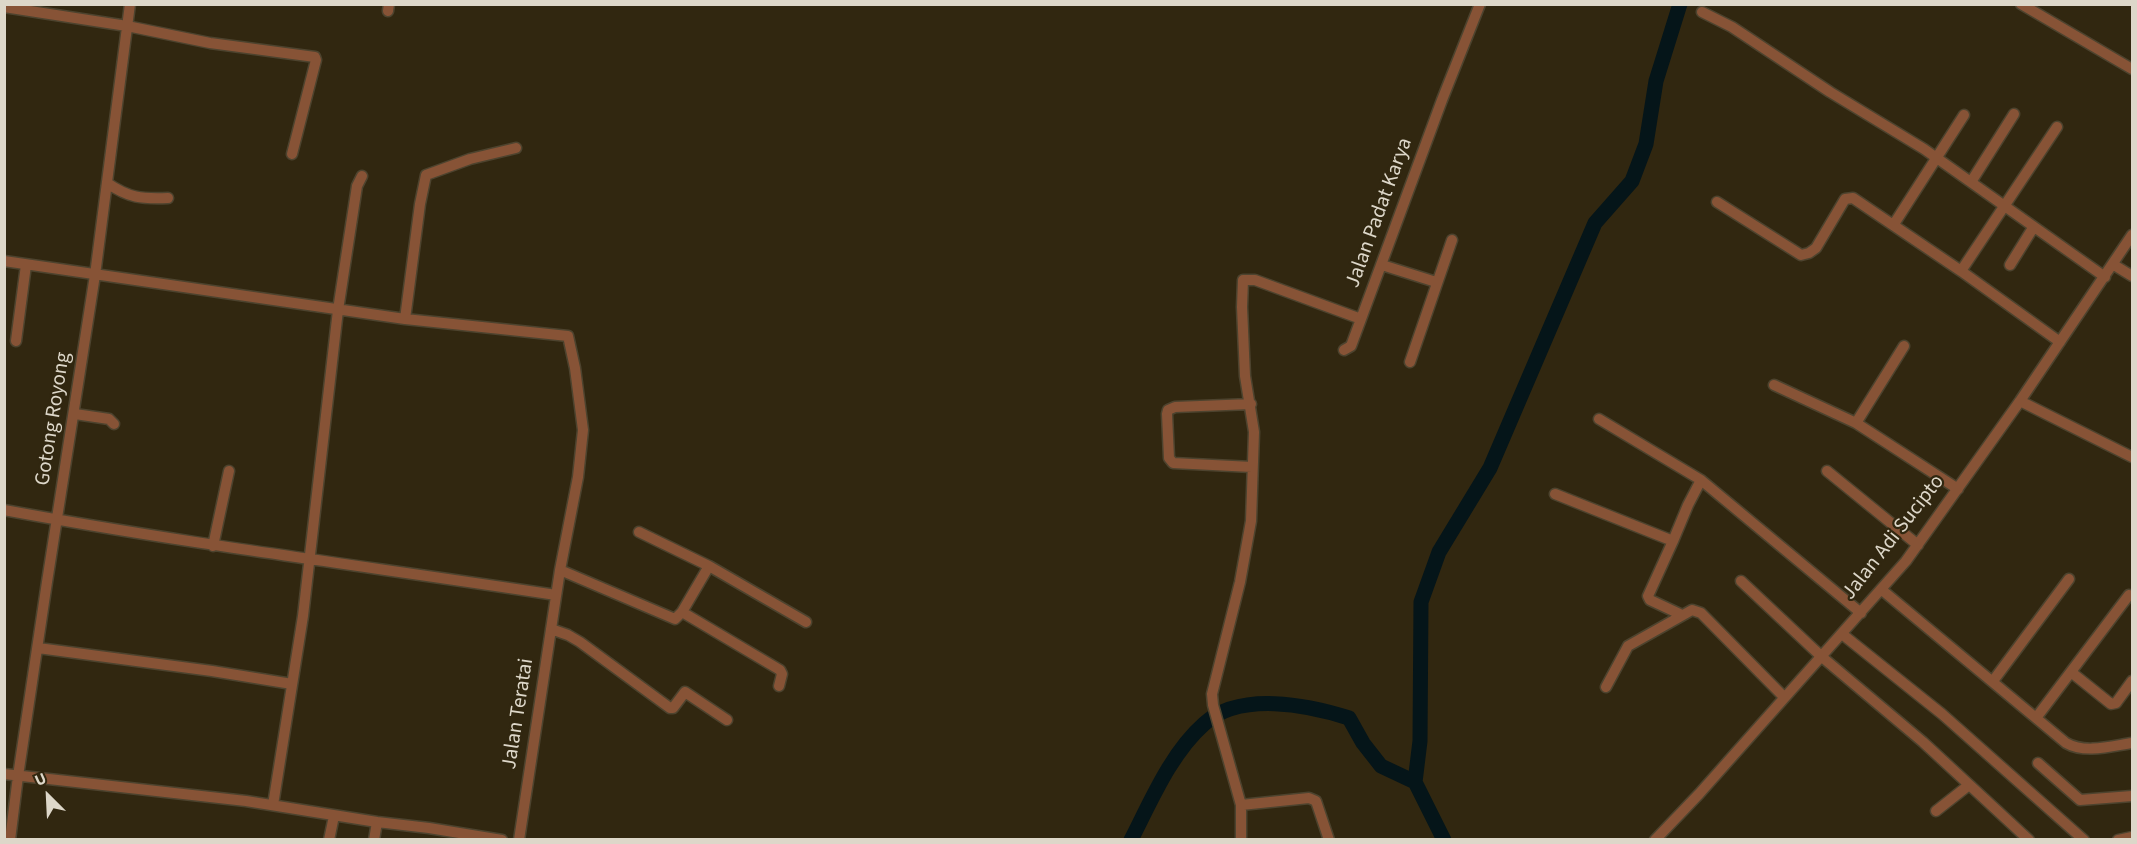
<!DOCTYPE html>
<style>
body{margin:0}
#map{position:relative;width:2137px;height:844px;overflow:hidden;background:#312710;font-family:"Source Sans 3",sans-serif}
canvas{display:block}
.frame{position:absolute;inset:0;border:6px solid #ddd7c9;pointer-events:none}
.north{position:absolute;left:18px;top:766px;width:60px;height:60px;-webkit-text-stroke:4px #312710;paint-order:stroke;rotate:336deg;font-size:16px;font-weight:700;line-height:24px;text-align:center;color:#ddd7c9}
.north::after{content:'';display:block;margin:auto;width:21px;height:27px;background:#ddd7c9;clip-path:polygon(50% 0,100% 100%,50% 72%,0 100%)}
</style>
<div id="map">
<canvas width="2137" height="844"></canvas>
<div class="frame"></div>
<div class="north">U</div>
</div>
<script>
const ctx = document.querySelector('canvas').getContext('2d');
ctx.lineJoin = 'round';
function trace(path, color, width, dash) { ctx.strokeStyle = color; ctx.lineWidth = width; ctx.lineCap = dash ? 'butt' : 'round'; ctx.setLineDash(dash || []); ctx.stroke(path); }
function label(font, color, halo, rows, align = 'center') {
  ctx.font = font + ' "Source Sans 3",sans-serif'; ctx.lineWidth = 4.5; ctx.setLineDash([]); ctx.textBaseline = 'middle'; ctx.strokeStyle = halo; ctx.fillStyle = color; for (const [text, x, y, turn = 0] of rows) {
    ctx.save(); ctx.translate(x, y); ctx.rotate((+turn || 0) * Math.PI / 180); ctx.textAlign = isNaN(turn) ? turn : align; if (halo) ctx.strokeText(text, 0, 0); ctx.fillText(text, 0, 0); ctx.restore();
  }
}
const river = new Path2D(`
 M1131 840C1151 801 1171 753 1204 724 1240 691 1308 705 1349 718L1363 743 1381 766 1415 782
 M1444 840 1415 782 1420 741 1421 602 1439 552 1490 468 1595 223 1632 181 1646 144 1656 81 1680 4`);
const minor = new Path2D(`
 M2021 4 2132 69
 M4 7 127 26 210 43 315 57 316 60 292 154
 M388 11 389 4
 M1702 12 1732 27 1830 92 1924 149 2105 277
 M1971 182 2014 114
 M107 183C129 198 141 199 168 198
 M1717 202 1801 255 1809 253 1816 248 1845 199 1853 198 1961 271 2060 342
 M1894 224 1964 115
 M4 261 405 319 568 336 575 368 583 430 578 477 560 570 519 840
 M1382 265 1436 282
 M2010 265 2033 228
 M2114 265 2132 276
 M1961 271 2057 127
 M405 319 420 204 426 175 470 159 516 148
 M16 341 26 265
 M1904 346 1856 423 1958 489
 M1344 350 1351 346 1442 100 1480 4
 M1410 362 1452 240
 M1774 385 1856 423
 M2020 401 2132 457
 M1251 404 1175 407 1168 410 1167 414 1169 458 1173 463 1252 467
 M75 414 109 419 114 424
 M1599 419 1701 480 1861 613
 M1827 471 1918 545
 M1555 494 1673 541 1688 505 1701 480
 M4 510C188 544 372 567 556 595
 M1673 541 1648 596 1650 600 1682 615
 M213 546 229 471
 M709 566 806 622
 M560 570 675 619 682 612 709 566 639 532
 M1741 581 1822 657 1923 742 2029 840
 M1882 590 2066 743C2085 754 2112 746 2132 743
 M682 612 780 670 782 674 779 686
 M551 629 568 635 580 642 670 708H673L685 692 727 720
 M1842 634 1942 714 2084 840
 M38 648 212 671 292 684
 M2071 672 2111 704 2116 703 2132 681
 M1993 681 2069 579
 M1606 687 1628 646 1692 610 1701 613 1784 697
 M2036 718 2129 595
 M2038 763 2080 800 2132 796
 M4 774 246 801 377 822 429 828 502 840
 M273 805 303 616 338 310 357 186 362 176
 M1241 805 1309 798 1316 801 1329 840
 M1936 811 1969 785
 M10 840 18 776 47 582 95 275 130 4
 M329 840 334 816
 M374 840 377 822
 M1241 840V805L1213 705 1212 694 1240 582 1251 521 1254 432 1245 376 1242 307 1243 280H1255L1361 319
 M1655 840 1699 794 1906 561 2020 401 2132 235
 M2118 840 2132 837`);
const streetNames = [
 ["Jalan Padat Karya",1380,213,-70],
 ["Gotong Royong",54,419,-81],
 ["Jalan Adi Sucipto",1894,538,-52],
 ["Jalan Teratai",519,714,-81]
];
trace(river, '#051519', 15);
trace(minor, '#4d432e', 13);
trace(minor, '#875336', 10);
label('21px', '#ddd7c9', '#312710', streetNames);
</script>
